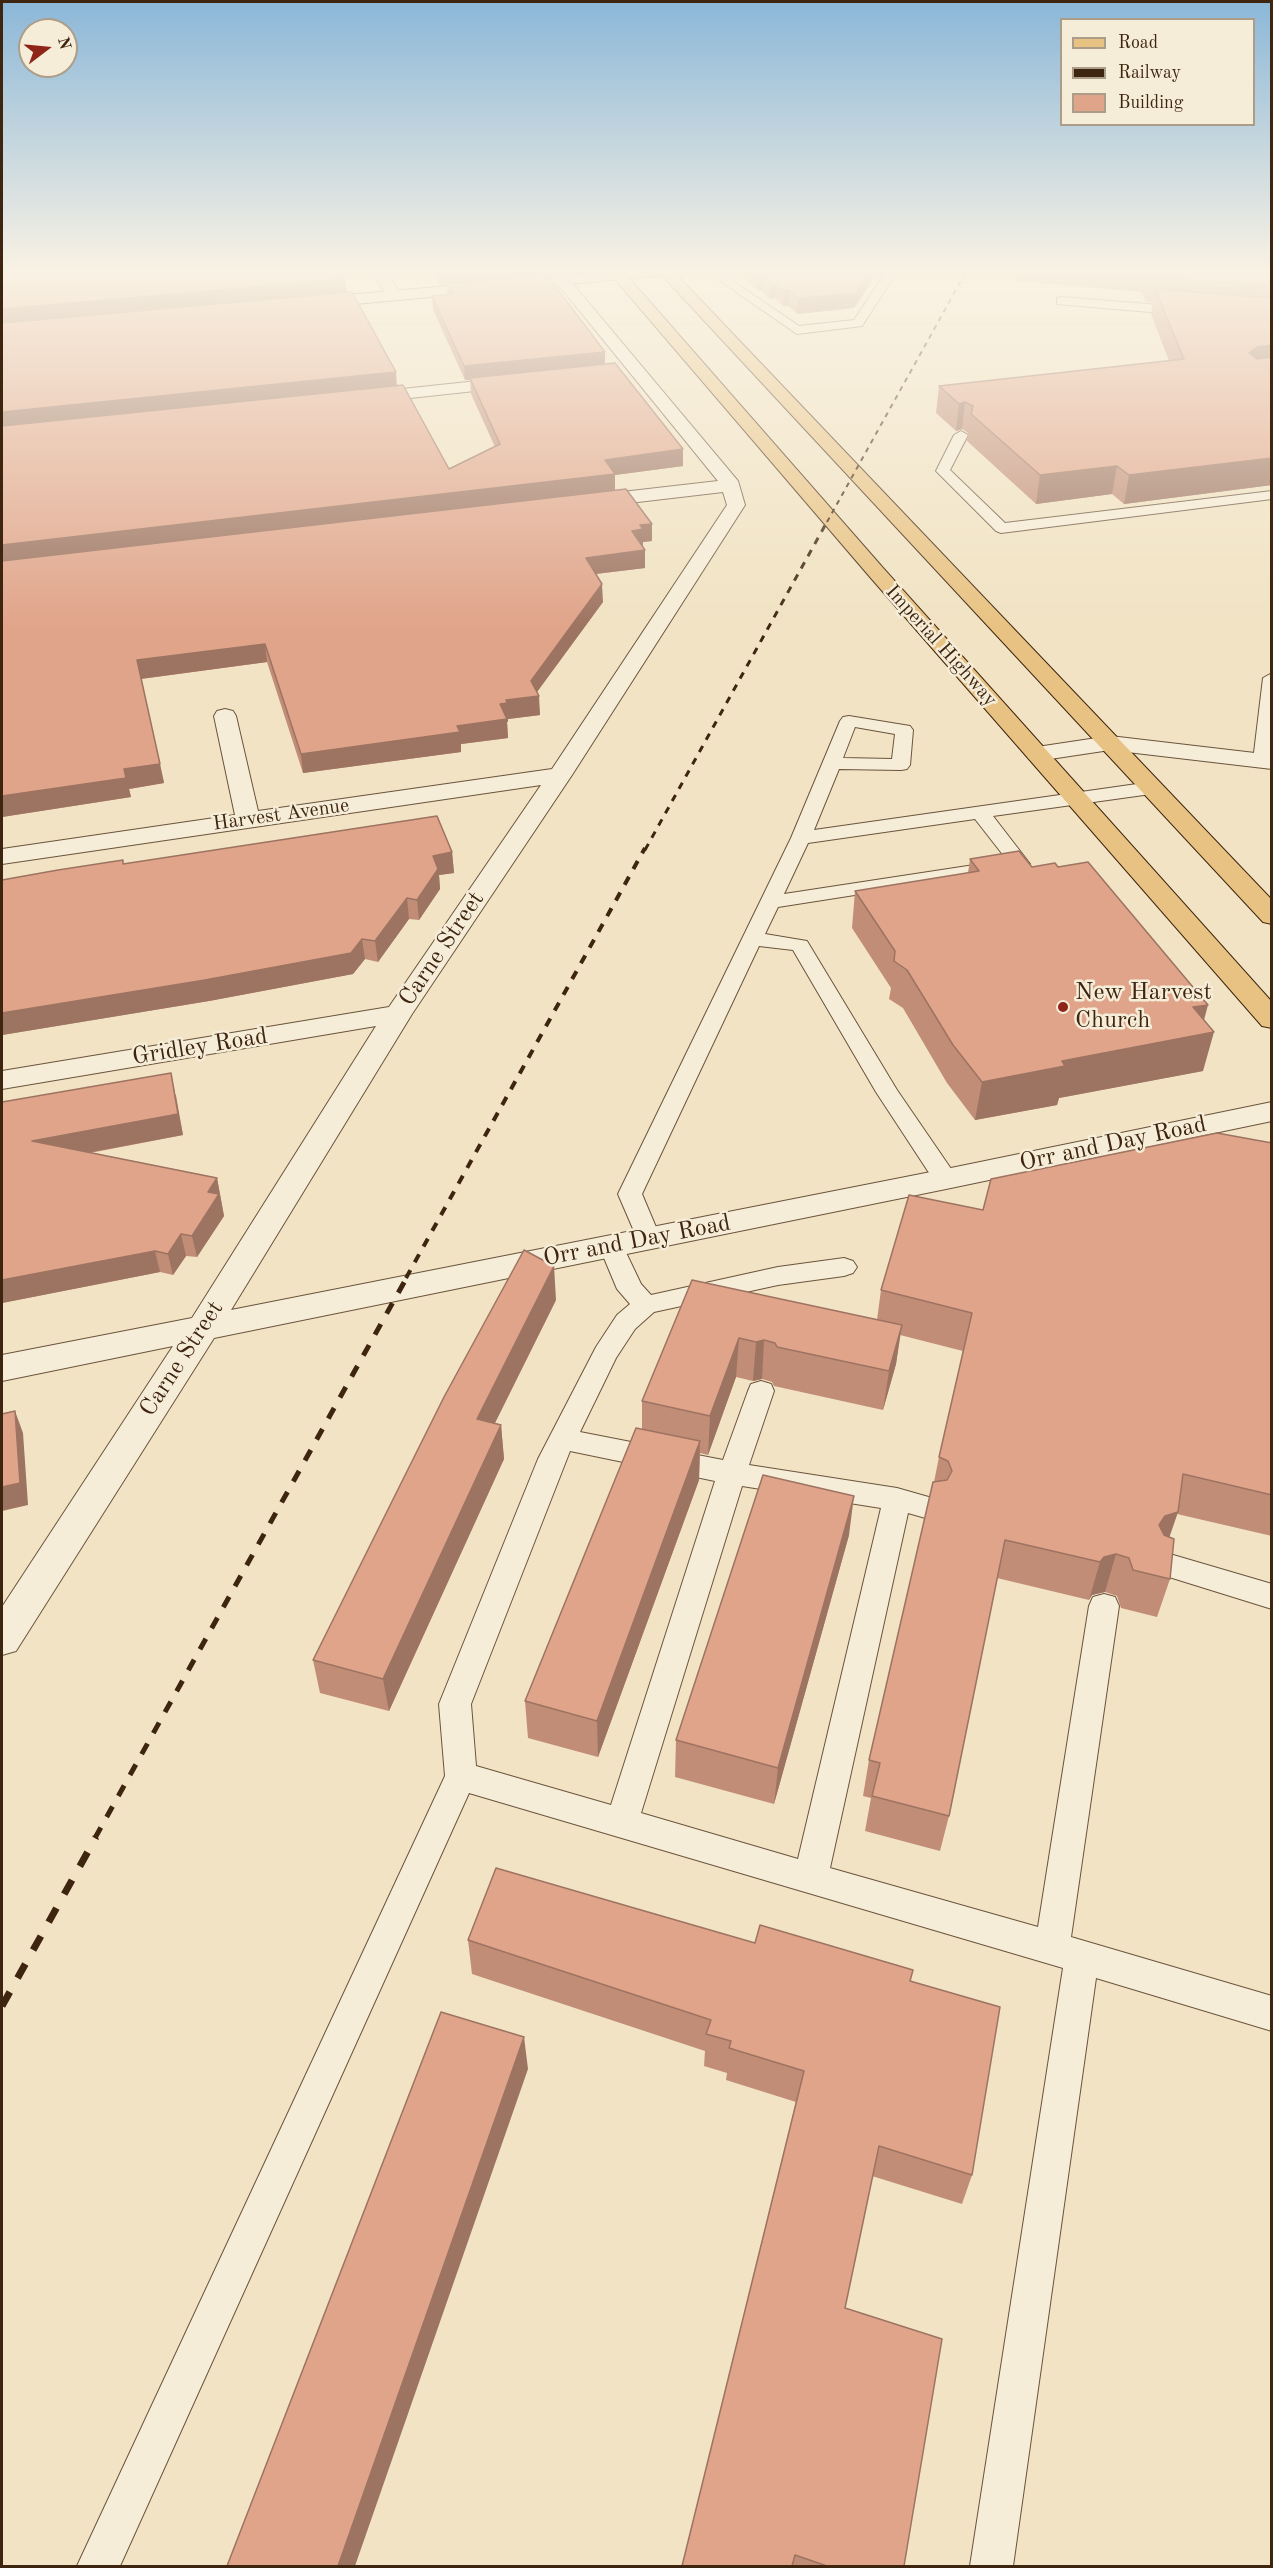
<!DOCTYPE html>
<style>
body{margin:0}
#map{position:relative;width:1273px;height:2568px;overflow:hidden;background:#f1e3c3;font-family:"Old Standard TT",serif}
canvas{display:block}
.frame{position:absolute;inset:0;border:3px solid #3e2510;pointer-events:none}
.legend{position:absolute;left:1060px;top:18px;width:195px;height:108px;box-sizing:border-box;background:#f6edd8;border:2px solid #ac9d88;margin:0;padding:8px 10px;list-style:none;font-size:18px;color:#3e2510}
.legend li{display:flex;align-items:center;gap:12px;height:30px}
.legend b{width:30px;border:2px solid #ac9d88}
.north{position:absolute;left:18px;top:18px;width:60px;height:60px;box-sizing:border-box;background:#f6edd8;border:2px solid #ac9d88;border-radius:50%;rotate:74deg;font-size:16px;font-weight:700;line-height:24px;text-align:center;color:#3e2510}
.north::after{content:'';display:block;margin:auto;width:21px;height:27px;background:#8f2418;clip-path:polygon(50% 0,100% 100%,50% 72%,0 100%)}
</style>
<div id="map">
<canvas width="1273" height="2568"></canvas>
<div class="frame"></div>
<ul class="legend">
<li><b style="height:8px;background:#e8c282"></b>Road</li>
<li><b style="height:8px;background:#3e2510"></b>Railway</li>
<li><b style="height:16px;background:#e0a48a"></b>Building</li>
</ul>
<div class="north">N</div>
</div>
<script>
const ctx = document.querySelector('canvas').getContext('2d');
ctx.lineJoin = 'round';
function trace(path, color, width, dash) { ctx.strokeStyle = color; ctx.lineWidth = width; ctx.lineCap = dash ? 'butt' : 'round'; ctx.setLineDash(dash || []); ctx.stroke(path); }
function paint(path, color) { ctx.fillStyle = color; ctx.fill(path, 'evenodd'); }
function label(font, color, halo, rows, align = 'center') {
  ctx.font = font + ' "Old Standard TT",serif'; ctx.lineWidth = 5; ctx.setLineDash([]); ctx.textBaseline = 'middle'; ctx.strokeStyle = halo; ctx.fillStyle = color; for (const [text, x, y, turn = 0] of rows) {
    ctx.save(); ctx.translate(x, y); ctx.rotate((+turn || 0) * Math.PI / 180); ctx.textAlign = isNaN(turn) ? turn : align; if (halo) ctx.strokeText(text, 0, 0); ctx.fillText(text, 0, 0); ctx.restore();
  }
}
const lane = new Path2D(`
 M660 270H695C687 276 671 275 661 273Z
 M704 270H717L799 326 854 320 883 276 877 270H889L895 275 862 326 797 334Z
 M1061 297 1185 307 1191 311 1185 315 1057 304V298Z
 M961 431 968 435 950 470 1005 523 1272 491V499L1001 533 996 531 936 471 954 435Z
 M1272 673V758L1268 765H1256L1253 761 1263 678Z
 M849 716 910 726 913 730 910 765 907 769 901 770 839 769 814 830 1151 782 1158 784 1160 788 1158 792 1151 794 993 816 1030 864 1027 868 778 907 765 934 807 941 897 1090 958 1179 955 1185 946 1187 937 1185 876 1092 793 950 759 946 642 1194 661 1239 658 1245 649 1248 640 1245 618 1194 791 838 840 721 843 717ZM855 727 895 734 892 759 843 758ZM975 819 1007 860 784 894 808 843Z
 M611 1237 620 1240 641 1284 651 1295 778 1267 844 1258 853 1261 857 1267 853 1273 844 1276 778 1285 654 1312 635 1329 616 1358 580 1432 723 1460 748 1391 751 1384 761 1381 771 1384 774 1391 749 1465 897 1488 939 1500 943 1508 939 1516 929 1519 908 1513 830 1868 1038 1927 1089 1606 1093 1597 1104 1594 1115 1597 1119 1606 1071 1937 1272 1996V2031L1096 1978 1013 2566H970L1063 1968 469 1793 120 2566H77L445 1776 439 1704 538 1459 596 1347 617 1315 630 1304 617 1289 599 1246 602 1240ZM570 1451 715 1481 611 1805 476 1766 471 1704ZM742 1486 881 1508 798 1859 641 1813Z
 M1163 1552 1272 1584V1609L1153 1572 1148 1564 1153 1556Z`);
const street = new Path2D(`
 M371 270H385L402 296 399 299H389Z
 M562 276 567 277 738 481 745 505 572 775 412 1014 231 1310 946 1169 1272 1102V1121L946 1189 214 1338 16 1651 2 1655V1607L173 1346 2 1381V1355L192 1318 376 1026 2 1089V1071L389 1007 541 785 2 864V849L235 815 214 716 217 711 225 709 233 711 236 716 258 811 552 769 727 505 723 492 587 508 580 506 578 502 580 498 587 496 718 481 557 283 555 280Z
 M515 377 523 382 521 386 364 403 358 402 355 398 358 394 364 393Z
 M1110 736 1272 755V769L1110 750 1037 761 1029 759 1025 754 1029 749 1037 747Z`);
const secondary = new Path2D(`
 M631 270 672 271 665 275 312 308 304 303 312 298Z`);
const primary = new Path2D(`
 M607 270H622L884 569 1272 1002V1028L1262 1026 870 577Z
 M657 270H672L1272 900V924L1263 922Z`);
const railFar4 = new Path2D(`
 M827 522 967 270`);
const railFar3 = new Path2D(`
 M645 850 828 520`);
const railFar2 = new Path2D(`
 M406 1278 645 848`);
const railFar1 = new Path2D(`
 M95 1838 407 1277`);
const rail = new Path2D(`
 M2 2006 96 1837`);
const wall = new Path2D(`
 M2 270 345 279 346 292 397 386 449 469 495 447 471 394 470 380H465L433 310 432 296 447 295V284L440 285 430 270H538V276L605 352V364L683 466 615 475V490L652 524V541L643 542V547L645 550V568L596 574 603 602 537 692 540 715 508 719V722H507L508 738 461 744V752L303 773 267 662 141 679 164 783 129 789 131 797 2 817Z
 M737 270H873L872 281 854 308 797 314 789 306H783L775 298 770 299 762 291H758Z
 M1018 270H1272V485L1124 504 1112 494 1036 504 967 441 968 433 962 429 956 431 936 413 939 386 1169 361 1151 314 1153 302H1146L1142 292 1016 281Z
 M452 852 454 873 439 875 440 889 419 920 409 919 378 962 365 959 353 974 209 1001 2 1035V880L123 864Z
 M970 859 1032 867 1204 1021 1203 1071 1059 1098 1057 1105 975 1120 947 1083 903 1008 889 999 891 988 852 928 855 891 968 873Z
 M176 1095 183 1135 90 1153 217 1178 224 1216 197 1257 186 1256 173 1275 160 1272 2 1303V1102Z
 M1272 1143V1536L1177 1514 1169 1537 1170 1579 1157 1617 1121 1608 1117 1596 1105 1592 1092 1595 1089 1600 997 1578 949 1816 940 1851 865 1831 871 1798 863 1796 869 1760 934 1482 939 1457 963 1351 900 1335 896 1364 883 1410 774 1386 772 1382 762 1379 753 1381 736 1377 708 1455 700 1453 699 1480 598 1757 528 1738 525 1701 642 1430V1401L692 1280 877 1320 881 1290 983 1210Z
 M556 1300 495 1423 501 1425 504 1459 389 1711 320 1693 313 1660Z
 M849 1535 774 1804 675 1777 676 1740Z
 M468 1940 755 1943 911 1981 972 2175 962 2204 872 2176 845 2308 904 2566H682L796 2102 726 2080 727 2073 704 2066 705 2051 472 1974Z`);
const shadedWall = new Path2D(`
 M439 270H538V276L440 285Z
 M871 270H873L872 281 854 308 797 314 798 298Z
 M759 276H763L762 291H758Z
 M345 279 347 294 2 325V309Z
 M771 283H776L775 298 770 299Z
 M790 290 789 306H783L784 291Z
 M1272 345V371L1249 353 1257 347Z
 M605 352V366L465 380 464 366Z
 M396 372 397 387 2 430V412Z
 M965 402 962 429 956 431 959 404Z
 M683 449V466L615 475V491L2 563V545Z
 M1272 458V485L1124 504 1129 475Z
 M1117 466 1112 494 1036 504 1040 475Z
 M652 524V541L643 542V547L632 531 640 525Z
 M645 550V568L586 575V558Z
 M602 584 603 602 534 696H539L540 715 508 719V722H507L508 738 461 744V752L303 773 301 754 457 726 500 704 531 681Z
 M265 644 267 662 140 679 137 660Z
 M160 764 164 783 129 789 131 797 2 817V796L124 769Z
 M452 852 454 873 439 875 440 889 419 920 417 900 433 856Z
 M407 898 409 919 378 962 375 941Z
 M362 939 365 959 353 974 209 1001 2 1035V1013Z
 M1208 1005 1200 1035 1214 1032 1203 1071 1059 1098 1057 1105 975 1120 982 1082 1062 1061 1193 1007Z
 M171 1073 183 1135 38 1162 32 1141Z
 M217 1178 224 1216 197 1257 192 1236 208 1192Z
 M181 1234 186 1256 173 1275 168 1254Z
 M155 1251 160 1272 2 1303V1280Z
 M554 1266 556 1300 480 1453 477 1419Z
 M902 1325 896 1364 883 1410 889 1371Z
 M739 1338 736 1377 708 1455 710 1416Z
 M764 1340 762 1379 753 1381 756 1342Z
 M15 1411 23 1433 28 1505 2 1511V1487Z
 M501 1425 504 1459 389 1711 383 1679Z
 M700 1441 699 1480 598 1757 597 1721Z
 M854 1496 849 1535 774 1804 778 1768Z
 M1178 1512 1165 1550 1159 1525 1165 1516Z
 M1116 1554 1105 1592 1092 1595 1089 1600 1100 1562 1104 1557Z
 M524 2037 528 2069 355 2566H338Z`);
const building = new Path2D(`
 M2 270H340L345 279 2 309Z
 M752 270H871L856 293 798 298 790 290 784 291 776 283H771L763 276H759Z
 M1147 270H1272V286L1150 277Z
 M547 275 605 352 464 366 432 296 453 294 447 284Z
 M1155 289 1272 298V345L1257 347 1249 353 1257 359 1272 357V458L1129 475 1117 466 1040 475 971 414 973 406 965 402 959 404 939 386 1184 359Z
 M352 292 396 372 2 412V323Z
 M615 363 683 449 605 460 615 474 2 545V426L403 385 449 469 500 444 470 378Z
 M626 489 652 524 640 525 643 529 632 531 645 550 586 558 602 584 531 681 539 696 506 700 507 703 500 704 507 719 457 726 460 732 301 754 265 644 137 660 160 764 124 769 126 778 2 796V561Z
 M437 816 452 852 433 856 438 869 417 900 407 898 375 941 362 939 351 953 205 980 2 1013V880L58 870 123 860V864Z
 M1019 851 1032 867 1055 863 1058 867 1088 862 1208 1005 1193 1007 1214 1032 1062 1061 1065 1066 982 1082 953 1045 907 970 894 961 895 951 855 891 979 871 970 859Z
 M171 1073 178 1114 32 1141 217 1178 208 1192 219 1194 192 1236 181 1234 168 1254 155 1251 2 1280V1102Z
 M1217 1133 1272 1143V1495L1183 1474 1178 1512 1165 1516 1159 1525 1164 1535 1174 1539 1170 1579 1133 1570 1129 1558 1116 1554 1104 1557 1100 1562 1005 1540 949 1816 872 1796 880 1763 869 1760 933 1482 947 1480 952 1471 948 1461 939 1457 972 1313 881 1290 909 1195 983 1210 991 1179Z
 M524 1250 554 1266 477 1419 501 1425 383 1679 313 1660 444 1397Z
 M692 1280 902 1325 889 1371 777 1347 775 1343 764 1340 756 1342 739 1338 710 1416 642 1401Z
 M15 1411 20 1483 2 1487V1414Z
 M636 1428 700 1441 597 1721 525 1701Z
 M763 1475 854 1496 778 1768 676 1740Z
 M496 1868 755 1943 760 1925 913 1970 910 1981 1000 2007 972 2175 879 2146 845 2308 942 2339 904 2566H827L795 2555 792 2566H682L804 2071 729 2048 731 2041 706 2034 711 2020 468 1940Z
 M441 2012 524 2037 338 2566H227Z`);
const markers = [
 [1063,1007,6,"#8f2418"]
];
const farStreetnames = [
 ["Imperial Highway",941,646,48],
 ["Harvest Avenue",281,815,-8]
];
const streetNames = [
 ["Carne Street",442,949,-56],
 ["Gridley Road",200,1047,-9],
 ["Orr and Day Road",1113,1144,-12],
 ["Orr and Day Road",637,1241,-11],
 ["Carne Street",182,1359,-57]
];
const poiNames = [
 ["New Harvest",1075,993],
 ["Church",1075,1021]
];
trace(lane, '#6b543d', 2);
trace(street, '#6b543d', 2);
trace(secondary, '#3e2510', 2);
trace(primary, '#3e2510', 2);
paint(lane, '#f6edd8');
paint(street, '#f6edd8');
paint(secondary, '#f6edd8');
paint(primary, '#e8c282');
trace(railFar4, '#3e2510', 2, [5, 5]);
trace(railFar3, '#3e2510', 3, [7, 7]);
trace(railFar2, '#3e2510', 4, [9, 9]);
trace(railFar1, '#3e2510', 5, [12, 12]);
trace(rail, '#3e2510', 7, [16, 16]);
paint(wall, '#c18d77');
paint(shadedWall, '#9d7361');
paint(building, '#e0a48a');
trace(building, '#9d7361', 1.5);
const sky = ctx.createLinearGradient(0, 0, 0, 629);
sky.addColorStop(0, '#8bb7d8');
sky.addColorStop(0.43, '#f9f2e4');
sky.addColorStop(1, '#f9f2e400');
ctx.fillStyle = sky;
ctx.fillRect(0, 0, 1273, 629);
for (const [x, y, r, color] of markers) { const dot = new Path2D(); dot.arc(x, y, r, 0, 2 * Math.PI); ctx.fillStyle = color; ctx.fill(dot); trace(dot, '#f6edd8', 2); }
label('20px', '#3e2510', '#f6edd8', farStreetnames);
label('24px', '#3e2510', '#f6edd8', streetNames);
label('24px', '#3e2510', '#f6edd8', poiNames, 'left');
</script>
